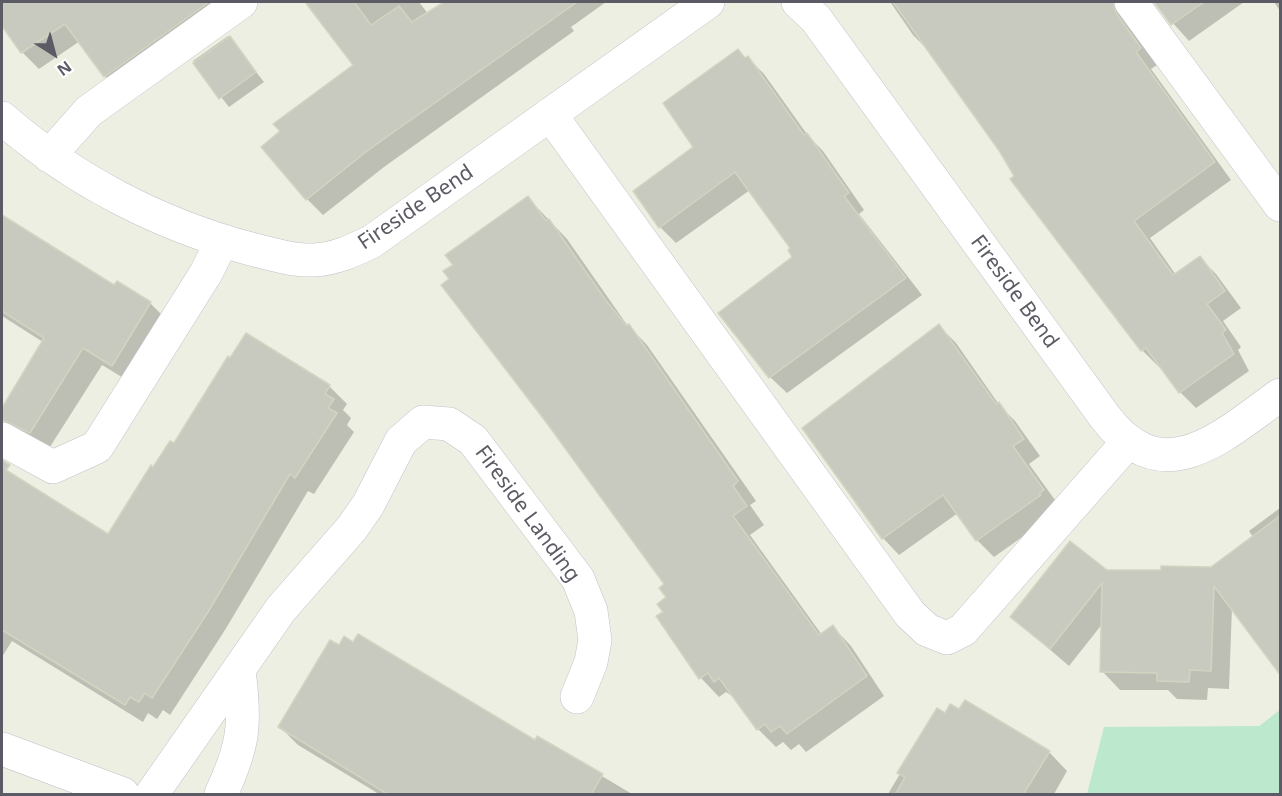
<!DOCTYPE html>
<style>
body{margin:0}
#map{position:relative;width:1282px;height:796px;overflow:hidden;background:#edefe2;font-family:"Noto Sans",sans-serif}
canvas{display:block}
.frame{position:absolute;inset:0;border:3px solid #5b5b65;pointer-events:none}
.north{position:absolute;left:24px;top:24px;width:60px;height:60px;-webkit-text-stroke:4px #fff;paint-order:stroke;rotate:144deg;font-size:16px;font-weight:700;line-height:24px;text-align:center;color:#5b5b65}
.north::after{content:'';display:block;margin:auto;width:21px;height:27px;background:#5b5b65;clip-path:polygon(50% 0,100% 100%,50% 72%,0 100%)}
</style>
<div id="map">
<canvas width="1282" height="796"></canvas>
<div class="frame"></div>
<div class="north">N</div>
</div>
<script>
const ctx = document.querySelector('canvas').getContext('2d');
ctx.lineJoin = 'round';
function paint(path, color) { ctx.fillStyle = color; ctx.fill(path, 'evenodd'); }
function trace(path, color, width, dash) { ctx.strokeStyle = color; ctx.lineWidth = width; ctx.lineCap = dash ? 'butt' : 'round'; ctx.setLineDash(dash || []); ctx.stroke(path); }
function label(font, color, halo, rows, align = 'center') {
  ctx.font = font + ' "Noto Sans",sans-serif'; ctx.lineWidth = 4.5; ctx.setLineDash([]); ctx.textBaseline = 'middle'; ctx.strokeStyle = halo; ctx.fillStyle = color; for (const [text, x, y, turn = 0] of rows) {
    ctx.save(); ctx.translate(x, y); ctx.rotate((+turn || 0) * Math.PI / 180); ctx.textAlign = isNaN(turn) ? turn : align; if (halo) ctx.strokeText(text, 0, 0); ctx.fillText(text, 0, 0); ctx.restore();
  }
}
const green = new Path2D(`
 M1280 710V794H1087L1104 727 1259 726Z`);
const shadow = new Path2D(`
 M2 2H248L121 93 105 76 80 41 39 69 22 52 2 24Z
 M307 2H419L429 15 446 2H606L571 27 574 31 384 167 323 215 307 199 356 65Z
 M892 2H1141L1157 65 1151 69 1231 180 1150 238 1176 275 1200 258 1216 274 1241 308 1223 321 1241 347 1238 350 1249 371 1196 408 1180 392 1161 365 1159 367 1142 350 1012 179 1016 176 1001 151 930 52 913 35 891 3Z
 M1154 2H1244L1189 41Z
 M1274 2H1280V11Z
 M228 36 264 82 229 107 193 61Z
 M748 58 764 74 809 137 823 151 864 210 859 214 922 295 787 393 770 377 795 257 792 249 750 190 676 243 660 227 696 148Z
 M528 198 567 239 625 322 647 345 756 501 750 505 764 525 750 535 822 635 833 627 851 646 884 696 806 752 799 744 791 750 783 742 776 747 758 729 735 698 726 692 719 697 701 678 658 617 665 612 668 597 666 585 452 280 455 265Z
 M2 215 115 287 118 283 150 303 168 321 130 382 102 365 48 450 18 431 2 415 43 342 2 316Z
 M939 326 956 343 1000 406 1015 421 1040 456 1029 464 1060 507 1056 513 994 557 977 540 958 513 899 555 883 538Z
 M329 386 347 404 343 410 351 418 347 425 354 432 314 494 308 491 225 630 170 715 163 710 157 719 148 713 143 722 12 641 2 657V469L109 536 154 469 175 445Z
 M1280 508V670L1232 607 1229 689 1208 688 1207 700 1177 699 1168 690H1120L1102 671 1103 623 1069 666 1012 617 1106 571 1211 569 1253 537 1249 531Z
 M938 710 946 715 959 711 1049 752 1067 771 1054 794H888Z
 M280 727 535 742 538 738 632 794H379L298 745Z`);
const building = new Path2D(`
 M2 2H209L104 77 65 24 21 53 2 26Z
 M305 2H354L371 25 399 6 412 22 444 2H577L367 151 306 200 261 147 280 131 273 124 353 65Z
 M893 2H1113L1116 13 1141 48 1136 52 1215 162 1134 221 1173 275 1200 256 1206 264 1225 291 1207 304 1226 330 1222 333 1234 354 1179 393 1146 348 1141 351 1010 179 1014 176 1000 152Z
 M1154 2H1204L1171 25Z
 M230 36 256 72 219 99 193 63Z
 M738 49 745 58 748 56 804 135 807 133 849 193 844 196 906 278 769 378 718 313 792 257 788 250 790 248 735 172 659 228 633 191 693 147 663 103Z
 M528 196 546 221 549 219 607 302 627 326 629 324 738 481 733 486 747 506 733 516 819 635 833 625 867 676 787 734 780 726 771 732 765 724 757 730 719 678 714 682 708 673 699 679 656 616 663 612 657 604 666 597 659 588 664 584 546 422 441 285 449 279 443 271 453 265 445 255Z
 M2 215 114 285 117 281 151 302 112 366 83 348 30 433 2 420V408L44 338 2 311Z
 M939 324 996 404 999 402 1024 439 1013 446 1044 490 1039 493 1041 495 976 541 943 495 882 539 802 428Z
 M246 333 330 385 325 394 334 399 328 408 337 413 295 478 290 474 208 612 152 698 145 693 139 702 130 697 125 705 2 630V460L10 465 6 470 108 534 151 465 153 467 170 441 174 443 228 356 230 358Z
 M1281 515V676L1214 586 1211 671 1190 670 1189 682 1157 681V673L1100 672 1102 583 1050 649 1010 617 1070 541 1107 570H1161V566L1211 567Z
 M358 634 535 740 537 736 603 774 591 795H389L278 727 330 640 339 645 344 636 353 642Z
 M965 700 1050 751 1023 795H895L905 777 897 773 937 708 945 713 950 704 959 709Z`);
const minor = new Path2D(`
 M798 2 816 19 1105 417C1163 494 1222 436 1280 395
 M1131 2 1280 205
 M550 114 910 614 927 630 947 638 963 630 1127 443
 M2 118C73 180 160 225 251 249 271 254 294 261 314 260 335 259 352 251 371 242L708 2
 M49 156 89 111 241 2
 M2 439 53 467 97 447 206 273 222 241
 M2 749 123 794
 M152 794 281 609 352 528 368 505 401 441 423 422 449 424 473 440 578 579 591 611 595 640 591 662 577 697
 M221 794C244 745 246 724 239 670`);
const streetNames = [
 ["Fireside Bend",416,208,-34],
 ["Fireside Bend",1014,292,54],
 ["Fireside Landing",527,514,54]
];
paint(green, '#bce9ce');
paint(shadow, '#0003');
paint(building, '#c9cabf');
trace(building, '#d3d4c0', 1.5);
trace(minor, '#c2c1ca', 34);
trace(minor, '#fff', 33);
label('21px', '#5b5b65', '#fff', streetNames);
</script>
